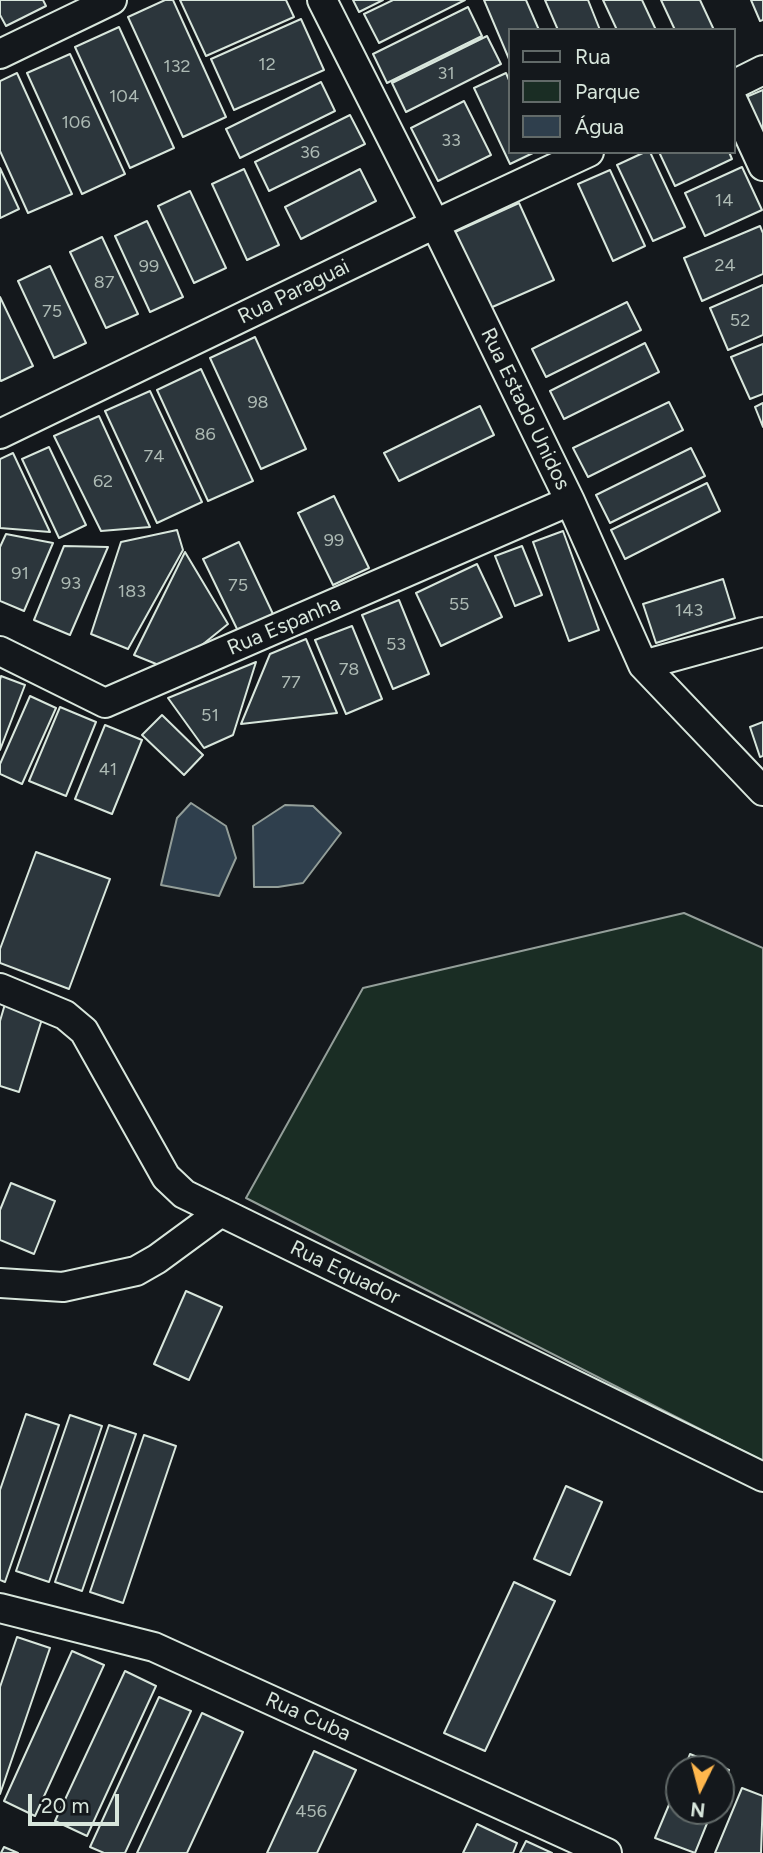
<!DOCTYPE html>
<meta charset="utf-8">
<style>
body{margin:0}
#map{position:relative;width:763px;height:1853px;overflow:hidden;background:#14181c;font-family:Figtree,sans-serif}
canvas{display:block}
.legend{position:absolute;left:508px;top:28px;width:228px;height:126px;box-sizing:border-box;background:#14181c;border:2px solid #626a69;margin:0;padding:9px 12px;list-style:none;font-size:21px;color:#d8e6dc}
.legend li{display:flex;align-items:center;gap:14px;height:35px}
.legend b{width:35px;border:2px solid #626a69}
.north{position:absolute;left:665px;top:1755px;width:70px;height:70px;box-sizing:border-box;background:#14181c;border:2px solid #626a69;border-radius:50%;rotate:186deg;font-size:19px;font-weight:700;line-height:28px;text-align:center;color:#d8e6dc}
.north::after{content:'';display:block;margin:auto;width:24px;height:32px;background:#ffb74d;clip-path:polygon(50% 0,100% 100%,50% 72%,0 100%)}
.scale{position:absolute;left:28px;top:1794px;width:91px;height:32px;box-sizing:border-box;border:4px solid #d8e6dc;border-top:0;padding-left:9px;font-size:21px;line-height:24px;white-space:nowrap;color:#d8e6dc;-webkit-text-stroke:5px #14181c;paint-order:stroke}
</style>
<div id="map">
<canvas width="763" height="1853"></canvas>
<ul class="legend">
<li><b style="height:9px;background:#14181c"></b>Rua</li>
<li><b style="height:19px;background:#1a2d24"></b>Parque</li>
<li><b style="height:19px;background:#2f3f4d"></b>Água</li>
</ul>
<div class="north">N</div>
<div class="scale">20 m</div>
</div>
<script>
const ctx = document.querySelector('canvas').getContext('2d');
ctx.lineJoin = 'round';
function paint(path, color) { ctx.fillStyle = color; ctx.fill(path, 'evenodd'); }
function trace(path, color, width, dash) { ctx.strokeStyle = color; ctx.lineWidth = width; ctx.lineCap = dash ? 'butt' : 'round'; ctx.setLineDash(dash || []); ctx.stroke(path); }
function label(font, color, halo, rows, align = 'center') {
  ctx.font = font + ' Figtree,sans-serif'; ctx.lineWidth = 5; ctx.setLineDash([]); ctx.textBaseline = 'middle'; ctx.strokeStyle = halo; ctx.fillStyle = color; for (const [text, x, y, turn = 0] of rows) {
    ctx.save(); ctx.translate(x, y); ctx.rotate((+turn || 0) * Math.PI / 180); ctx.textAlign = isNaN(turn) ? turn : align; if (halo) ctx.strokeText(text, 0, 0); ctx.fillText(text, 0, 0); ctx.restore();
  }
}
const green = new Path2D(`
 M684 913 763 948V1461L246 1198 363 988Z`);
const water = new Path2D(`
 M191 803 226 826 236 858 219 896 161 885 177 818Z
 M285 805 313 806 341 833 303 883 278 887H254L253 826Z`);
const building = new Path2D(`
 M0 0H43L46 6 6 26 0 15Z
 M165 0H173L226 117 183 137 128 17Z
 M180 0H286L294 17 206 56Z
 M353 0H383L359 12Z
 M393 0H465L379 43 364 14Z
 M484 0H526L539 30H509V59Z
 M545 0H588L600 30H558Z
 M603 0H642L656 30H617Z
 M661 0H700L714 30H675Z
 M751 0H763V20L760 21Z
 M468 7 482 36 387 83 373 54Z
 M301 19 324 70 234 110 211 59Z
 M119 27 174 148 130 168 75 47Z
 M487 36 501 64 406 112 392 83Z
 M70 54 125 174 82 194 27 73Z
 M17 73 72 194 28 213 0 151V81Z
 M506 73 509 80V152H535L510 164 474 88Z
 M321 82 335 111 240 158 226 129Z
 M763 90V129L753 133 739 100Z
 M464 101 491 155 438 181 411 128Z
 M350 115 365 144 269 191 255 162Z
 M645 152H650L685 227 653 241 617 165Z
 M659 152H729L732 159 675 186Z
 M742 167 762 210 705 236 685 193Z
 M0 168 19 209 0 218Z
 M244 169 279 245 247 260 212 184Z
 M360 169 376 201 301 239 285 207Z
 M610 170 645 246 613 261 578 184Z
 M190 191 226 268 194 283 158 206Z
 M519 203 554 280 490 308 455 232Z
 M147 221 183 297 150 312 115 236Z
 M760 226 763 233V274L702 301 684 258Z
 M102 237 138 314 106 328 70 252Z
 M50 266 86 343 54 358 18 281Z
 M763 285V335L728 350 710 308Z
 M0 297 33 366 1 381 0 379Z
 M627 302 641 330 546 377 532 349Z
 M255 337 306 449 261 469 210 358Z
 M645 343 659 372 564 419 550 391Z
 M763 344V394L750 399 731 357Z
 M201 369 253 481 208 501 157 390Z
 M150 391 202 502 157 523 105 411Z
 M669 402 683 430 588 477 573 448Z
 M763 403V427L755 407Z
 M480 406 494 435 399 481 384 453Z
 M99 416 150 527 101 531 54 436Z
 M49 447 86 525 59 538 22 459Z
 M691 448 705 476 610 523 596 495Z
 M13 453 50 532 0 528V459Z
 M707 483 720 511 625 559 611 530Z
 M334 496 369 568 333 585 298 513Z
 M177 530 183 550 128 649 91 634 121 542Z
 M563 531 599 630 569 641 533 542Z
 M6 534 53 543 24 611 0 601V547Z
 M239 542 273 614 238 631 203 559Z
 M64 546 108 547 70 635 34 620Z
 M522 546 542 595 515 606 495 556Z
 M185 552 228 624 171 670 134 655Z
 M477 564 502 617 441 646 416 593Z
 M723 579 735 618 656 643 643 604Z
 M399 600 429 674 393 689 362 615Z
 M352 626 382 699 346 714 315 640Z
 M306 639 337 713 241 724 270 654Z
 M256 662 233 735 204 748 168 698Z
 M1 676 25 685 0 750V680Z
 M30 696 56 708 22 784 0 774V764Z
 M60 707 96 722 66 796 29 781Z
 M162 715 203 755 184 775 142 735Z
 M763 722V756L760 757 750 727Z
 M105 725 142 740 112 814 75 799Z
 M36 852 110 879 69 989 0 963V949Z
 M5 1004 43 1016 19 1092 0 1086V1021Z
 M11 1183 55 1201 34 1254 0 1240V1210Z
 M186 1291 222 1307 189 1380 154 1364Z
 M26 1414 59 1425 5 1582 0 1580V1490Z
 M70 1415 102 1426 49 1582 16 1571Z
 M109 1425 136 1434 82 1591 55 1582Z
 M144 1435 176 1446 123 1603 90 1592Z
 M566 1486 602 1502 570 1575 534 1559Z
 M514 1582 555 1601 485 1751 444 1733Z
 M17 1637 50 1648 0 1794V1687Z
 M72 1651 104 1665 35 1816 4 1801Z
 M125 1671 156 1686 87 1836 55 1821Z
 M159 1697 191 1711 125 1853H104L90 1847Z
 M202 1713 243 1732 187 1853H137Z
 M314 1751 356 1770 317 1853H267Z
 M690 1754 729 1770 721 1790V1769H684Z
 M679 1781V1811H712L695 1853 655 1838Z
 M742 1788 763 1796 761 1853H715Z
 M477 1824 517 1843 513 1853H463Z
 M526 1841 552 1853H520Z
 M4 1847 18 1853H1Z`);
const minor = new Path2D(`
 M322 0 435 224 570 501 643 665 763 791
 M0 54 112 0
 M733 85 763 70
 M733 101 763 166
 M0 434 435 224 589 152
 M0 651 105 703 570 501
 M643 665 763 632
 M0 988 65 1015 84 1031 166 1177 184 1194 763 1477
 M0 1283 63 1287 136 1271 157 1259 221 1212
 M0 1608 154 1647 607 1853`);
const numberNames = [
 ["12",267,65],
 ["132",177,67],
 ["31",446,74],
 ["104",124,97],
 ["106",76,123],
 ["33",451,141],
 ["36",310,153],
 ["14",724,201],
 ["24",725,266],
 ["99",149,267],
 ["87",104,283],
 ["75",52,312],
 ["52",740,321],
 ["98",258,403],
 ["86",205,435],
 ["74",154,457],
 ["62",103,482],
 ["99",334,541],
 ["91",20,574],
 ["93",71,584],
 ["75",238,586],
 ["183",132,592],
 ["55",459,605],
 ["143",689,611],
 ["53",396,645],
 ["78",349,670],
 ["77",291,683],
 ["51",210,716],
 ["41",108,770],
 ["456",311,1812]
];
const streetNames = [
 ["Rua Paraguai",294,292,-26],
 ["Rua Estado Unidos",525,409,64],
 ["Rua Espanha",284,626,-23],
 ["Rua Equador",345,1273,26],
 ["Rua Cuba",308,1717,24]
];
paint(green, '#1a2d24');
trace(green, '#939e99', 2);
paint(water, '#2f3f4d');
trace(water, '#939e99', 2);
paint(building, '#2c363c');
trace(building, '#d8e6dc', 2);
trace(minor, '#d8e6dc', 32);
trace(minor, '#14181c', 28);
label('18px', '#adbab4', null, numberNames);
label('21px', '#d8e6dc', '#14181c', streetNames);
</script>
